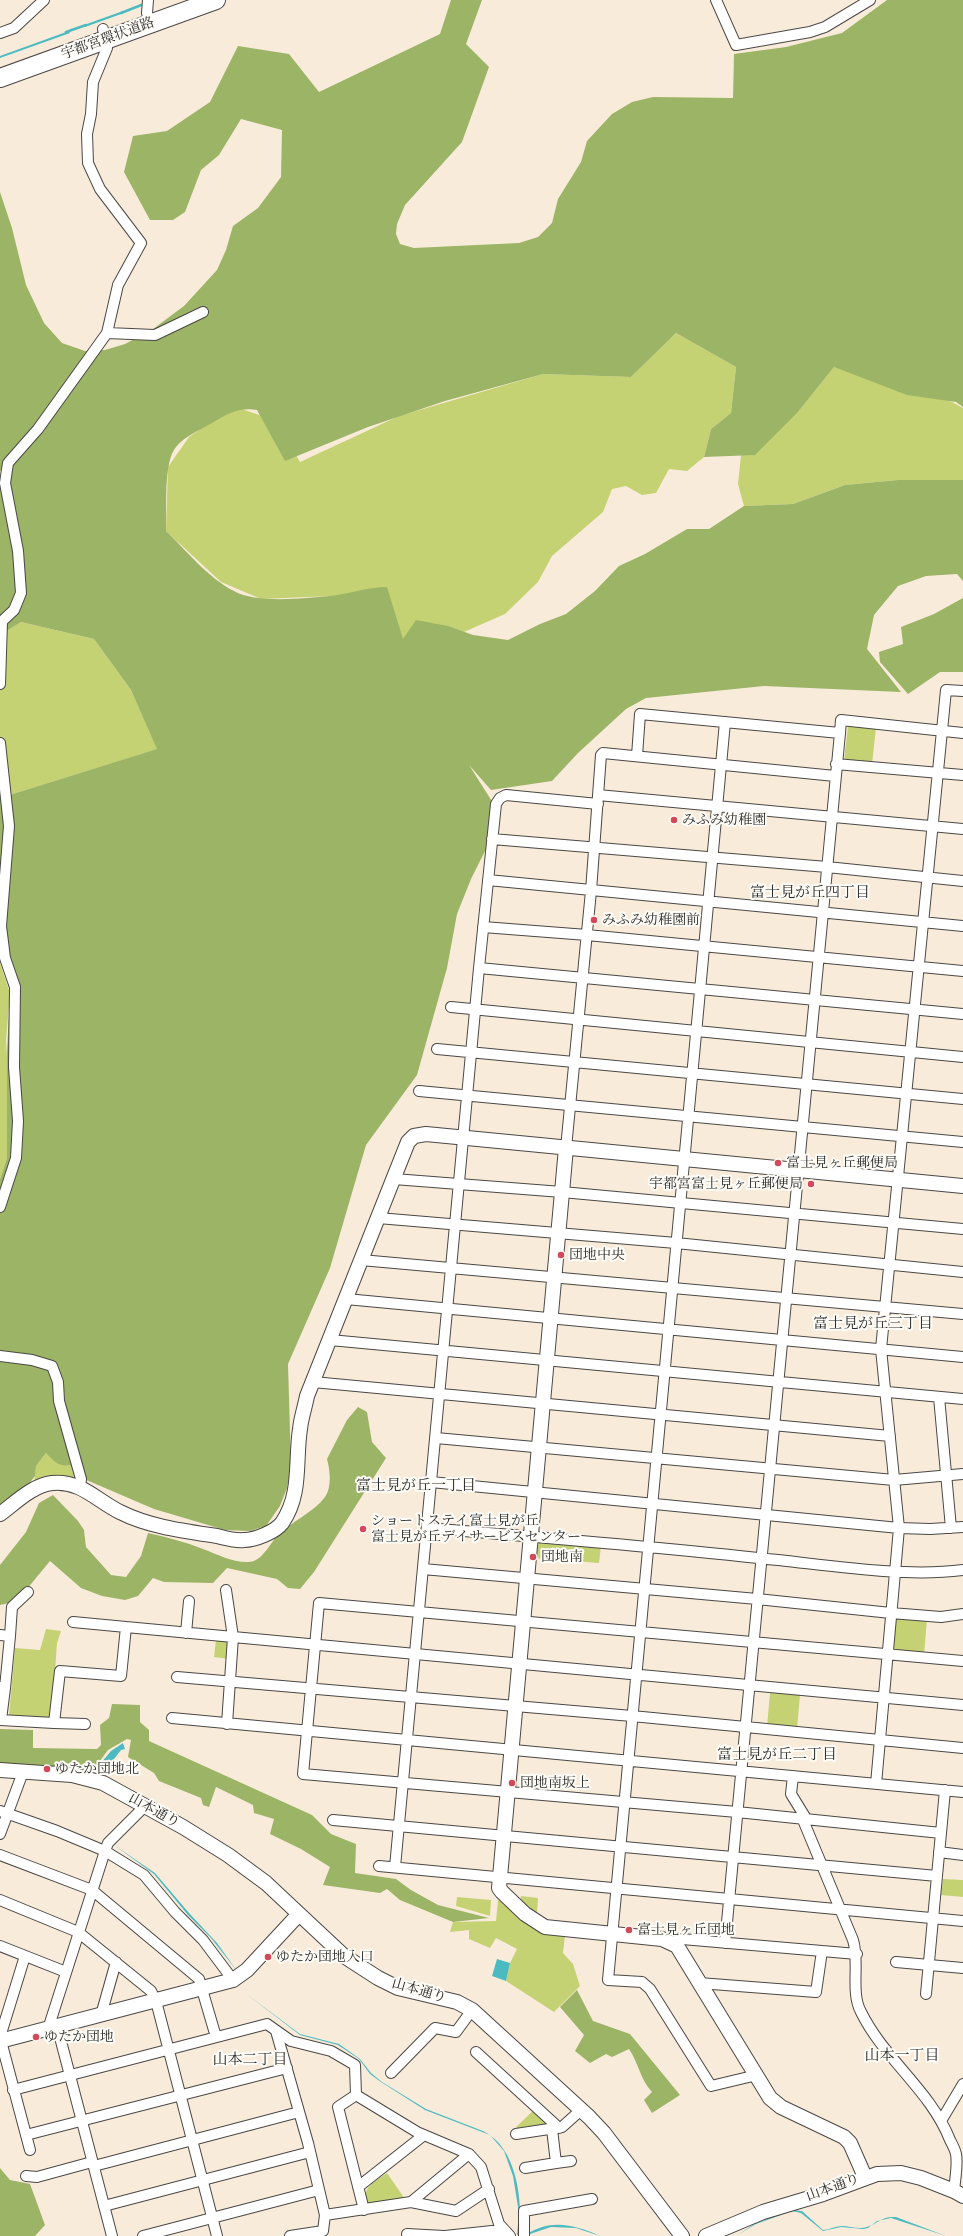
<!DOCTYPE html>
<meta charset="utf-8">
<style>
body{margin:0}
canvas{display:block;background:#f9ebda}
</style>
<canvas width="963" height="2236"></canvas>
<script>
const ctx = document.querySelector('canvas').getContext('2d');
ctx.lineJoin = 'round';
function paint(path, color) { ctx.fillStyle = color; ctx.fill(path, 'evenodd'); }
function trace(path, color, width, dash) { ctx.strokeStyle = color; ctx.lineWidth = width; ctx.lineCap = dash ? 'butt' : 'round'; ctx.setLineDash(dash || []); ctx.stroke(path); }
function label(font, color, halo, rows, align = 'center') {
  ctx.font = font + ' "Gentium Book Plus","Noto Serif JP",serif'; ctx.lineWidth = 4; ctx.setLineDash([]); ctx.textBaseline = 'middle'; ctx.strokeStyle = halo; ctx.fillStyle = color; for (const [text, x, y, turn = 0] of rows) {
    ctx.save(); ctx.translate(x, y); ctx.rotate((+turn || 0) * Math.PI / 180); ctx.textAlign = isNaN(turn) ? turn : align; if (halo) ctx.strokeText(text, 0, 0); ctx.fillText(text, 0, 0); ctx.restore();
  }
}
const green = new Path2D(`
 M676 333 736 367 731 413 711 429 704 457 687 471 669 469 656 493 642 495 626 486 612 489 603 512 552 556 538 582 505 614 464 632 403 640 332 596 261 599 221 582 166 531 168 467 189 437 233 406 277 421 300 462 399 416 543 374 631 377Z
 M834 367 952 402 963 408V480H898L845 485 793 504 744 506 738 484 741 455 798 412Z
 M21 622 94 639 131 690 158 749 0 798V635Z
 M848 726 876 728 872 764 844 761Z
 M0 963 10 993 6 1041 11 1121 7 1158 0 1179Z
 M46 1453 70 1465 76 1475 72 1478C58 1472 47 1475 34 1483L36 1466Z
 M539 1541 601 1546 599 1563 535 1558 537 1543Z
 M896 1617 927 1619 924 1655 893 1652Z
 M46 1629 61 1631 57 1643 52 1715 47 1719H13L9 1715 15 1648 40 1650Z
 M216 1640H226L230 1644 229 1659 214 1657Z
 M770 1693 800 1695 797 1729 767 1726Z
 M943 1879 963 1880V1897L941 1895Z
 M521 1896 538 1898 537 1913 520 1902Z
 M457 1897 491 1900 490 1916 456 1906Z
 M498 1900 565 1935 563 1953 573 1964 580 1986 554 2012 506 1981 510 1963 517 1949 496 1938 490 1948 469 1939V1930L450 1932 453 1922 496 1921Z
 M535 2109 547 2121 545 2126 518 2130 516 2127Z
 M387 2173 405 2199 371 2205 366 2202C362 2187 376 2181 387 2173Z`);
const forest = new Path2D(`
 M451 0H482L466 44 489 67 462 142 405 205 397 224 396 234 400 244 414 248 519 243 538 237 552 223 558 199 581 162 587 141 612 114 632 102 653 97 733 98 734 54 786 47 842 33 887 0H963V407L956 402 907 395 834 367 798 412 755 455 704 457 711 429 731 413 736 367 676 333 631 377 543 374 445 401 368 427 285 461 257 410C239 407 227 414 212 423 200 430 185 436 176 447 163 462 167 510 166 531 187 551 208 578 234 591 257 604 304 598 330 596 350 594 367 587 387 587L403 639 416 620 448 626 473 635 508 640 540 624 566 614 595 591 619 566 645 554 687 529H709L744 506 793 504 845 485 898 480H963V581L957 574 926 576 898 586 874 615 867 649 901 692 764 686 646 698 626 709 578 753 552 781 491 790 469 765 495 806 488 845 471 879 457 914 447 968 417 1075 366 1145 330 1268 288 1364 291 1466 287 1488 280 1506 266 1526 250 1531 225 1530 154 1509 77 1476 70 1465C58 1467 54 1461 46 1453L36 1466 35 1476 28 1485 0 1506V1179L7 1158V1051L10 993 0 941V798L157 749 131 690 94 639 21 622 0 635V488L7 480 0 470V192L12 228 26 285 44 323 62 343 85 351 105 350 125 344 153 329 184 306 217 270 226 250 233 226 258 208 281 177 282 130 241 119 219 155 201 170 185 212 173 220H150L124 172 133 136 167 131 210 102 238 46 289 54 319 92 440 34Z
 M963 598V672H940L908 694 880 662 879 652 903 644 901 627 934 614Z
 M358 1407 367 1412 372 1442 386 1458 314 1572 300 1589 288 1588 277 1579 227 1568 213 1583 164 1582 153 1578 138 1596 125 1600 102 1596 81 1588 50 1561 17 1601 0 1605V1565L26 1532 39 1503 53 1495 78 1521 84 1530 86 1547 111 1575 126 1577 141 1556 148 1533C167 1537 185 1542 203 1549 217 1554 231 1562 247 1562 262 1563 269 1544 278 1535 292 1521 313 1513 325 1497 332 1487 330 1470 327 1459L347 1420Z
 M112 1704 140 1705V1722L149 1730V1741L312 1815 331 1834 356 1844 355 1873 396 1879 411 1890 438 1905 489 1918 453 1922 400 1900 387 1889 380 1893 323 1885 330 1867 301 1849 270 1834 274 1819 254 1813 253 1805 216 1787 209 1807 203 1805 201 1798 159 1781 154 1773 128 1757 131 1740 127 1739 108 1750 91 1773 0 1766V1729L33 1730V1748L97 1749 101 1745 100 1725 109 1718Z
 M577 1990 593 2021 630 2034 680 2095 652 2113 644 2100 652 2092C640 2079 639 2064 629 2049L612 2057 606 2054 590 2063 575 2051 584 2035 560 2007Z
 M0 2168 10 2180 30 2184 45 2225 35 2236H0Z`);
const water = new Path2D(`
 M123 11 124 13 85 27 84 25Z
 M69 31 70 33 0 58V56Z
 M123 1743 125 1749 121 1750 104 1772 96 1769 111 1751Z
 M114 1845 155 1873 189 1913 217 1943 237 1971 211 1938 188 1915 154 1874Z
 M497 1959 510 1963 506 1981 492 1976Z
 M245 1993 300 2034 339 2044 360 2059 371 2073 382 2082 426 2109 483 2131C517 2147 523 2201 519 2234 529 2234 533 2230 542 2227 561 2221 583 2228 600 2236L576 2228 551 2227 527 2235H517L519 2213 513 2176 504 2151 490 2135 425 2110 381 2082 370 2074 359 2059 338 2045 300 2035Z
 M792 2210 802 2211 823 2230C829 2230 835 2226 842 2226 850 2226 858 2230 867 2227 879 2223 881 2216 896 2217L946 2236 891 2218 877 2221 868 2228 863 2229 841 2227 823 2231 801 2213 792 2211 756 2224 736 2236 756 2223Z`);
const stream = new Path2D(`
 M121 13 144 4
 M66 32 86 25`);
const street = new Path2D(`
 M148 0 147 13 150 24
 M716 0 736 45 810 32 825 27 870 0
 M0 33 14 28 44 0
 M107 333 155 335 203 312
 M0 623 14 610 21 593 18 551 5 483 8 463 38 429 107 333 118 285 141 243 100 189 88 163 87 134 91 114 93 82 107 48 103 29
 M0 684 2 621
 M725 722 608 1980 642 1982 650 1989 711 2086 757 2075
 M840 733 841 720 963 733
 M0 743 9 826 1 926 5 958 15 987 14 1067 18 1121 16 1158 0 1207
 M637 756 640 714 840 733 725 1943
 M836 764 963 775
 M598 795 963 829
 M492 839 827 867 963 881
 M488 880 963 926
 M483 927 587 935 963 971
 M479 968 496 804 500 798 506 795 598 804
 M451 1007 963 1057
 M437 1049 963 1099
 M419 1091 963 1142
 M566 1148 591 891 601 755 603 753 835 776
 M394 1179 562 1192 963 1229
 M378 1218 676 1243 963 1272
 M361 1260 963 1314
 M346 1299 963 1357
 M330 1340 963 1399
 M0 1356 32 1360 52 1366 58 1382 59 1401 81 1479 80 1487
 M313 1382 890 1436
 M939 1397 951 1528
 M436 1438 894 1480 963 1474
 M431 1482 899 1528 930 1529 963 1527
 M427 1528C538 1537 648 1546 758 1558 823 1564 900 1578 963 1570
 M423 1569 757 1599 891 1613 941 1617 963 1614
 M226 1590 233 1637 227 1724
 M73 1622 126 1627
 M186 1633 189 1601
 M0 1635 10 1636 5 1688 0 1687
 M10 1636 12 1607 28 1592
 M177 1677 632 1716 963 1748
 M172 1718 963 1792
 M0 1720 54 1723 60 1671 121 1676 126 1627 963 1705
 M1 1720 5 1688
 M54 1723 85 1724
 M793 1776 791 1794 807 1820
 M876 1784 899 1528 881 1349 946 690 963 691
 M0 1811 57 1831 105 1851 144 1875 175 1912 203 1940 233 1980
 M333 1820 937 1876
 M803 1820 853 1940C860 1962 850 1992 861 2012 884 2059 931 2091 950 2140 952 2144 955 2149 956 2154 958 2165 955 2179 954 2191
 M941 1833 737 1812 303 1774 319 1603 963 1661
 M0 1834 23 1772
 M939 1852 963 1855
 M0 1855 92 1890 199 1979 216 2037
 M379 1866 963 1921
 M395 1867 479 968 963 1014
 M0 1900 78 1932 151 1991 156 2001 217 2236
 M672 1942 682 1939 857 1954
 M0 1946 66 1972
 M896 1962 963 1968
 M699 1983 816 1992 822 1951
 M926 1994 945 1790
 M101 2015 116 1962
 M57 2026 112 2236
 M48 2029 105 1851 108 1843 145 1806
 M276 2031 308 2143 325 2215 411 2202 456 2211 489 2189
 M0 2037 25 1956
 M1 2041 30 2150
 M476 2052 559 2128
 M391 2073 435 2028 456 2032 472 2010
 M13 2090 267 2024 291 2041 331 2051 355 2065 356 2095 417 2132 469 2154 481 2167 499 2224 510 2236
 M356 2095 338 2107 364 2210
 M941 2121 963 2084
 M552 2129 556 2163 571 2161
 M516 2134 562 2127 581 2110
 M26 2135 287 2068
 M94 2166 299 2112
 M525 2168 556 2163
 M26 2176 37 2177 92 2162
 M358 2187 424 2135
 M411 2202 469 2154
 M104 2206 310 2152
 M407 2234 444 2236
 M143 2236 319 2190
 M290 2236 323 2231 325 2215
 M445 2236 492 2231 506 2233
 M524 2236V2211L592 2199`);
const secondary = new Path2D(`
 M566 1148 499 1888 502 1892 525 1914 545 1927 662 1939 677 1946 770 2098 781 2107 844 2137 850 2143 865 2177
 M0 1514C15 1503 33 1485 52 1483 80 1480 96 1500 120 1512 150 1527 184 1531 217 1536 225 1538 235 1541 244 1540 255 1540 275 1532 282 1523 302 1494 295 1461 300 1429 301 1418 305 1407 307 1396L408 1142 414 1136 426 1134 963 1186
 M0 1770 72 1775 103 1783 183 1827 228 1855 266 1883 344 1956 378 1978 398 1988 457 2002 472 2010 589 2117 604 2133 682 2236
 M0 2041 233 1980 247 1970 299 1914
 M706 2236 763 2212 823 2194 877 2174 901 2173 921 2178 954 2191 963 2196`);
const highway = new Path2D(`
 M0 78 216 0`);
const markers = [
 [674,820,4,"#d1495b"],
 [594,920,4,"#d1495b"],
 [778,1163,4,"#d1495b"],
 [811,1184,4,"#d1495b"],
 [561,1255,4,"#d1495b"],
 [363,1529,4,"#d1495b"],
 [533,1557,4,"#d1495b"],
 [47,1769,4,"#d1495b"],
 [512,1783,4,"#d1495b"],
 [629,1930,4,"#d1495b"],
 [268,1957,4,"#d1495b"],
 [36,2037,4,"#d1495b"]
];
const streetNames = [
 ["宇都宮環状道路",108,39,-20],
 ["山本通り",154,1811,29],
 ["山本通り",419,1991,16],
 ["山本通り",833,2188,-20]
];
const poiNames = [
 ["みふみ幼稚園",682,820],
 ["みふみ幼稚園前",602,920],
 ["富士見ヶ丘郵便局",786,1163],
 ["宇都宮富士見ヶ丘郵便局",803,1184,"right"],
 ["団地中央",569,1255],
 ["ショートステイ富士見が丘",371,1521],
 ["富士見が丘デイサービスセンター",371,1537],
 ["団地南",541,1557],
 ["ゆたか団地北",55,1769],
 ["団地南坂上",520,1783],
 ["富士見ヶ丘団地",637,1930],
 ["ゆたか団地入口",276,1957],
 ["ゆたか団地",44,2037]
];
const neighbourhoodNames = [
 ["富士見が丘四丁目",810,893],
 ["富士見が丘三丁目",873,1324],
 ["富士見が丘一丁目",416,1486],
 ["富士見が丘二丁目",777,1755],
 ["山本一丁目",902,2056],
 ["山本二丁目",250,2060]
];
paint(green, '#c5d274');
paint(forest, '#9cb466');
paint(water, '#4cbbc1');
trace(stream, '#4cbbc1', 2.5);
trace(street, '#4a4845', 12);
trace(secondary, '#4a4845', 16);
trace(highway, '#4a4845', 20);
trace(street, '#fff', 10);
trace(secondary, '#fff', 14);
trace(highway, '#fff', 18);
for (const [x, y, r, color] of markers) { const dot = new Path2D(); dot.arc(x, y, r, 0, 2 * Math.PI); ctx.fillStyle = color; ctx.fill(dot); trace(dot, '#fdfcf7', 1.5); }
label('14px', '#2b2b2b', '#fdfcf7', streetNames);
label('14px', '#2b2b2b', '#fdfcf7', poiNames, 'left');
label('15px', '#2b2b2b', '#fdfcf7', neighbourhoodNames);
</script>
